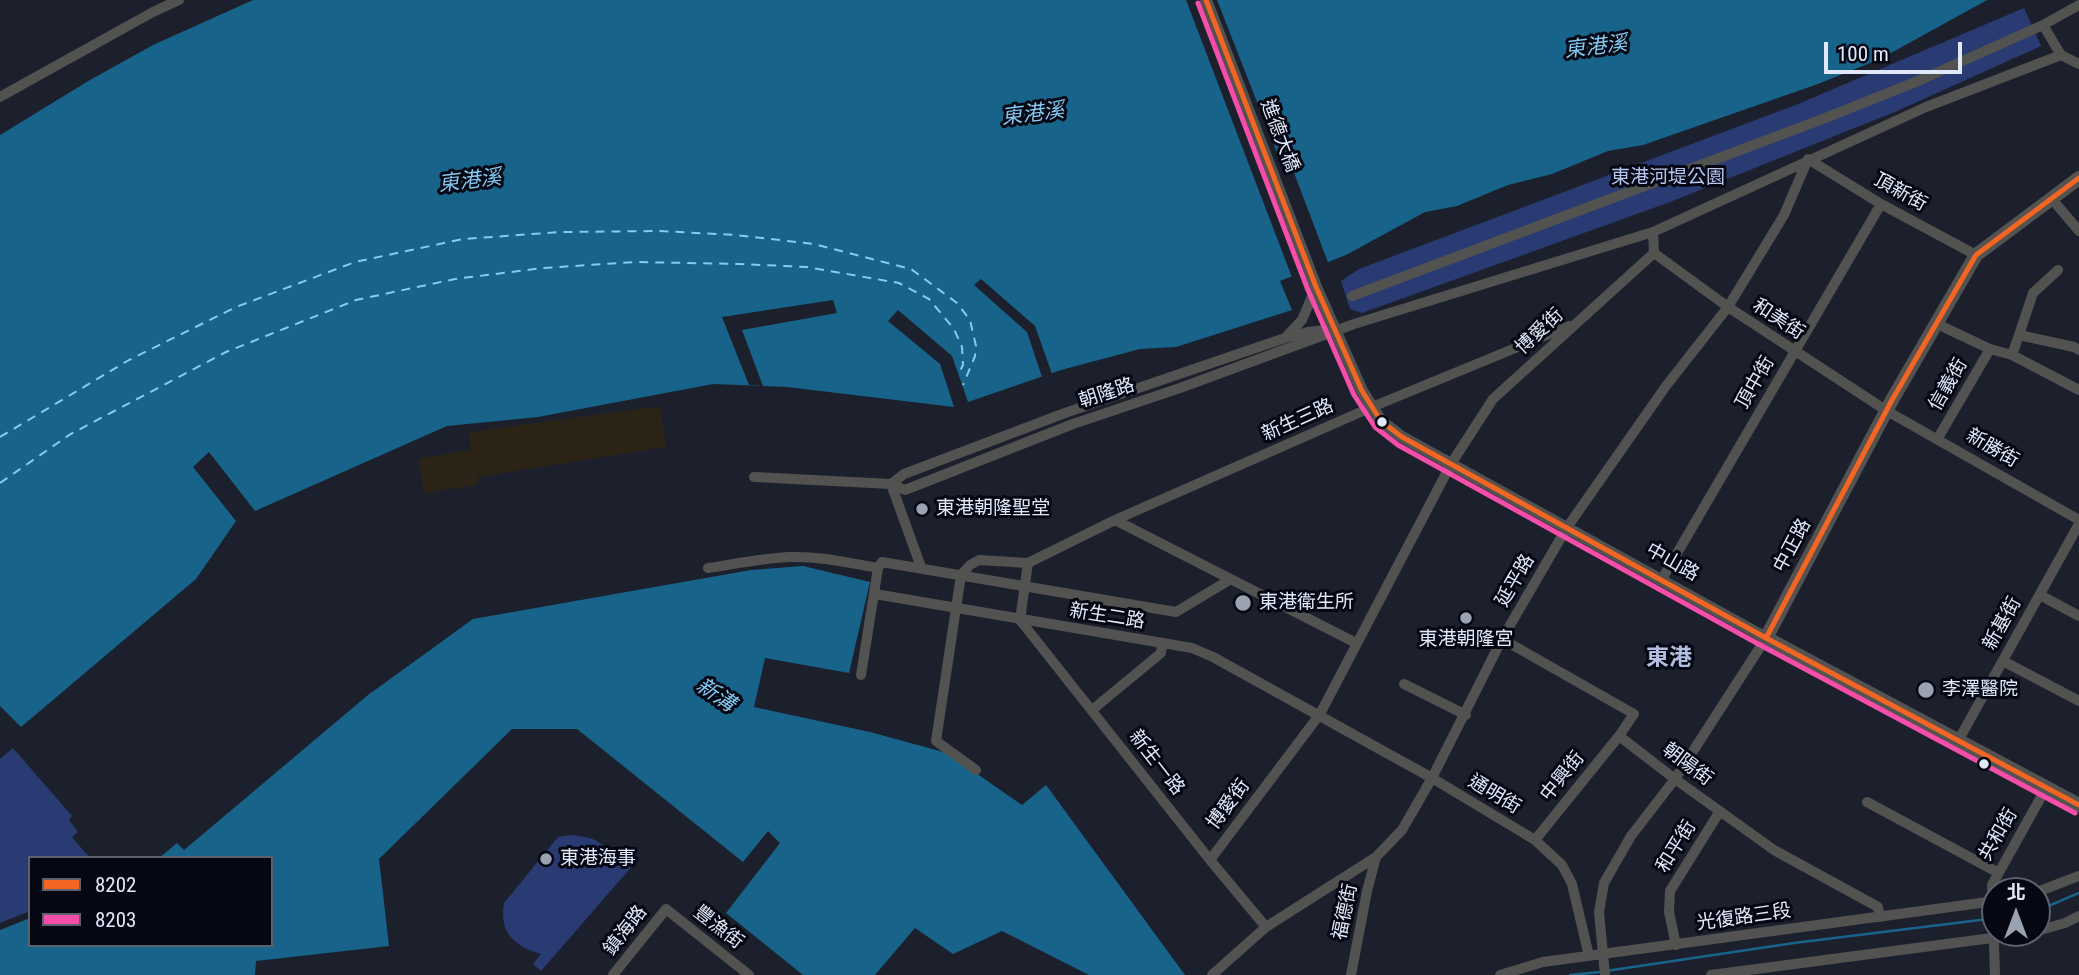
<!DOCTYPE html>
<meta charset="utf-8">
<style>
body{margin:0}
#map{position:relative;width:2079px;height:975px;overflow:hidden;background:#1c202d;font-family:"Roboto Condensed","Noto Sans TC",sans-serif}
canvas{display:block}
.legend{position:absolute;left:28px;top:856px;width:245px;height:91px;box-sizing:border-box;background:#050712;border:2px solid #5d616e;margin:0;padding:9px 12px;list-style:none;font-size:21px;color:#e0e8f9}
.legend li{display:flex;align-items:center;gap:14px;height:35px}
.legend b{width:35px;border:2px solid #5d616e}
.north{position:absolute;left:1981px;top:877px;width:70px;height:70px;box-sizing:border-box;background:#050712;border:2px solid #5d616e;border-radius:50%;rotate:0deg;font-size:19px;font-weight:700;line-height:28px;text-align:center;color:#e0e8f9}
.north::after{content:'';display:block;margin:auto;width:24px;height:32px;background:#9ba2b2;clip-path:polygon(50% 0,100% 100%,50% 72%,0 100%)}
.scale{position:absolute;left:1824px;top:42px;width:138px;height:32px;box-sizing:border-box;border:4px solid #e0e8f9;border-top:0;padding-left:9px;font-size:21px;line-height:24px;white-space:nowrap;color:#e0e8f9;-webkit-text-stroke:5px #050712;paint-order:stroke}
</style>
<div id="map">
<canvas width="2079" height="975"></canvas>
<ul class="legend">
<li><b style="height:9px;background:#f26522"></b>8202</li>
<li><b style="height:9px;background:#f54da8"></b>8203</li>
</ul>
<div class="north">北</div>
<div class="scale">100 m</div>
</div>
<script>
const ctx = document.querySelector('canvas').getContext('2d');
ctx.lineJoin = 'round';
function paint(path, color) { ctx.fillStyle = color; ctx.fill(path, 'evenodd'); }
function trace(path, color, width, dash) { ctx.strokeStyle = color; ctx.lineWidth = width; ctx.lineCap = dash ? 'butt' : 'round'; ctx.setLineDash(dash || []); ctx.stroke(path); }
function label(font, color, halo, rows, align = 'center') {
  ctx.font = font + ' "Roboto Condensed","Noto Sans TC",sans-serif'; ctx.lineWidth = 6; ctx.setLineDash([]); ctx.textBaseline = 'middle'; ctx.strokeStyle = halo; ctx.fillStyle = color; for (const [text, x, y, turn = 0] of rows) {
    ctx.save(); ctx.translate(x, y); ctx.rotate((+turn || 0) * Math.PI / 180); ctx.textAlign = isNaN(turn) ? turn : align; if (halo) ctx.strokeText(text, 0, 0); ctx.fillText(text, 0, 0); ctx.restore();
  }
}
const commercial = new Path2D(`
 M660 406 666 447 477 477 478 485 424 493 418 459 471 450 469 432Z`);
const green = new Path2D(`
 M2024 8 2041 46 1897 111 1670 202 1362 313 1350 309 1341 281 1359 269 1798 104Z
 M13 748 72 816 69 820 78 832 72 837 90 858H30V911L0 923V759Z
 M570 835C595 838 605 839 614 867L623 856 634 864 541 971 533 964 541 954C514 946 499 933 504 903L558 837Z`);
const water = new Path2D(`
 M253 0H1987L1880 59 1818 84 1643 145 1608 151 1552 174 1508 185 1457 206 1425 212 1346 255 1280 281 1292 310 1176 347 1140 349 1061 370 968 402 952 356 898 310 888 321 940 364 954 407 787 387 713 384 538 417 447 426 255 511 209 452 193 467 236 521 196 579 21 727 0 706V135L90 80 153 45Z
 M803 566 870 582 849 673 765 658 754 707 870 732 947 753 1022 805 1046 785 1185 975H1089L1002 931 953 954 915 928 875 975H803L726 913 780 843 768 831 743 862 577 729H512L379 859 389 946 256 961 255 975H0V930L30 918V945H271V858H159L177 843 184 850 368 695 473 619 751 570Z`);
const pier = new Path2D(`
 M1186 0H1217L1279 158 1288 157 1329 265 1293 280Z
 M981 279 1035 326 1052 374 1042 377 1027 332 974 285Z
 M833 300 837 313 742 330 763 386 749 385 722 317Z`);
const stream = new Path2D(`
 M2037 911 2079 893
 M1606 971 1794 943 1988 919
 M1570 975 1600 972`);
const ferry = new Path2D(`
 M0 437 129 360 236 307 355 262 463 239 561 232 660 231 736 235 814 244 911 269 957 303 970 320 976 346 975 356 963 385
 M0 483 69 435 226 352 356 300 455 279 543 268 635 262 740 264 807 267 899 283 929 299 954 329 962 347 963 365 959 373`);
const minor = new Path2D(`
 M2061 55 2043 25 2079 5
 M0 97 153 12 179 0
 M2052 199 2079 231
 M1654 253 1728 307 1887 411 2079 520
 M1352 296 1828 117 1918 81 2043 25
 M1935 323 1990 349 2012 355 2079 390
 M2019 335 2033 293 2058 270
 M1286 337 1302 320 1316 287
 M2012 355 2019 335 2074 347 2079 350
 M1938 438 1990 349
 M754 477 891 484 905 490 1073 424 1180 388 1354 324 1653 232
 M891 484 904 474 1065 413 1285 338 1308 332 1326 330
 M891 484 921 567
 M1115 520 1356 643
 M1028 563 1020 620 1210 860 1266 927
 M708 568C735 564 763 558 790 557 820 556 849 563 878 568L882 562 1176 612 1231 579
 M1662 579 1881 204
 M875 594 1192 648 1213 657 1432 778 1535 840 1562 865 1572 884 1589 956
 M2040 595 2079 616
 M1502 639 1634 714 1619 736 1675 779 1774 850 1878 907 1880 917
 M2003 661 2079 701
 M861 675 878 568
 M1404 684 1466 715
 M1092 710 1161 653 1162 644
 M1958 741 2079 524
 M976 770 936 741 961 575 970 565 979 560 1028 563 1115 520 1206 480 1372 407 1569 326
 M1867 802 1997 872
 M1535 840 1619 736
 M1210 860 1320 714 1451 464 1493 399 1654 253 1653 232 1926 107 2061 55 2079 64
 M2037 892 2079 876
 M2037 931 2065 923 2079 916
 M1676 945 1669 912 1670 891 1720 811
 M613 975 666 909 749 975
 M1212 975 1266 927 1376 857 1402 830 1432 778 1502 639 1566 529 1666 386 1728 307 1784 215 1808 159 1881 204 1976 255
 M1351 975 1367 891 1376 857
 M1500 975 1543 962 1995 901
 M1605 975 1599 912 1604 883 1631 836 1675 779 1766 638
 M1711 975 2030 933
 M1995 975 1992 885 2046 788`);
const tertiary = new Path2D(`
 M1206 0 1316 287 1362 391 1381 421 1402 437 1766 638`);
const secondary = new Path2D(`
 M2079 178 1976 255 1892 400 1766 638 2079 805`);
const bus1 = new Path2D(`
 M1206 0 1316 287 1362 391 1381 421 1402 437 1766 638 2079 805
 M1766 638 1892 400 1976 255 2079 178`);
const bus2 = new Path2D(`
 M1198 3 1308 290 1354 395 1375 427 1398 445 1762 646 2075 813`);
const markers = [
 [1382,422,6,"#e0e8f9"],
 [922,509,7,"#9ba2b2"],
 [1243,603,9,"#9ba2b2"],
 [1466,618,7,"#9ba2b2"],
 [1926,690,9,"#9ba2b2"],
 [1984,764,6,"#e0e8f9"],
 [546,859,7,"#9ba2b2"]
];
const streetNames = [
 ["進德大橋",1279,136,69],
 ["頂新街",1900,193,29],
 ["和美街",1778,320,33],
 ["博愛街",1540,332,-43],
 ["頂中街",1756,383,-60],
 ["信義街",1949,385,-60],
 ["朝隆路",1107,394,-18],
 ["新生三路",1298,421,-24],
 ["新勝街",1992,449,30],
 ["中正路",1793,546,-62],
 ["中山路",1672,563,29],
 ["延平路",1516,581,-60],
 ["新生二路",1107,617,9],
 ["新基街",2003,624,-61],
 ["新生一路",1156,763,52],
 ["朝陽街",1687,765,37],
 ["中興街",1563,777,-51],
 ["通明街",1494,795,31],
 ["博愛街",1229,805,-53],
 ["共和街",1999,835,-60],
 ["和平街",1677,847,-58],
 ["福德街",1346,912,-78],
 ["光復路三段",1744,918,-8],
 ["豐漁街",718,928,38],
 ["鎮海路",626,931,-52]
];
const parkNames = [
 ["東港河堤公園",1668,178]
];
const poiNames = [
 ["東港朝隆聖堂",936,509],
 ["東港衛生所",1259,603],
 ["東港朝隆宮",1466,640,"center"],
 ["李澤醫院",1942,690],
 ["東港海事",560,859]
];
const waterNames = [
 ["東港溪",1596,48,-7],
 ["東港溪",1033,115,-7],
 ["東港溪",470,182,-7],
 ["新溝",715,696,34]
];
const quarterNames = [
 ["東港",1669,659]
];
paint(commercial, '#2c2317');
paint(green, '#293b72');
paint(water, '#176389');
paint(pier, '#1c202d');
trace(stream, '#176389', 2.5);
trace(ferry, '#84caf3', 2, [9, 7]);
trace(minor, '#525250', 10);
trace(tertiary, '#525250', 12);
trace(secondary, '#555351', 14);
trace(bus1, '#f26522', 5);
trace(bus2, '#f54da8', 5);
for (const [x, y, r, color] of markers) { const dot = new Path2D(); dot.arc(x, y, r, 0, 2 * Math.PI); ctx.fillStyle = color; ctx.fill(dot); trace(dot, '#050712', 2.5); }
label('19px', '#e0e8f9', '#050712', streetNames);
label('19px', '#b5c6ef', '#050712', parkNames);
label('19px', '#e0e8f9', '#050712', poiNames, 'left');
label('italic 21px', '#84caf3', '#050712', waterNames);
label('bold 23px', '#b2bfe1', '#050712', quarterNames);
</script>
